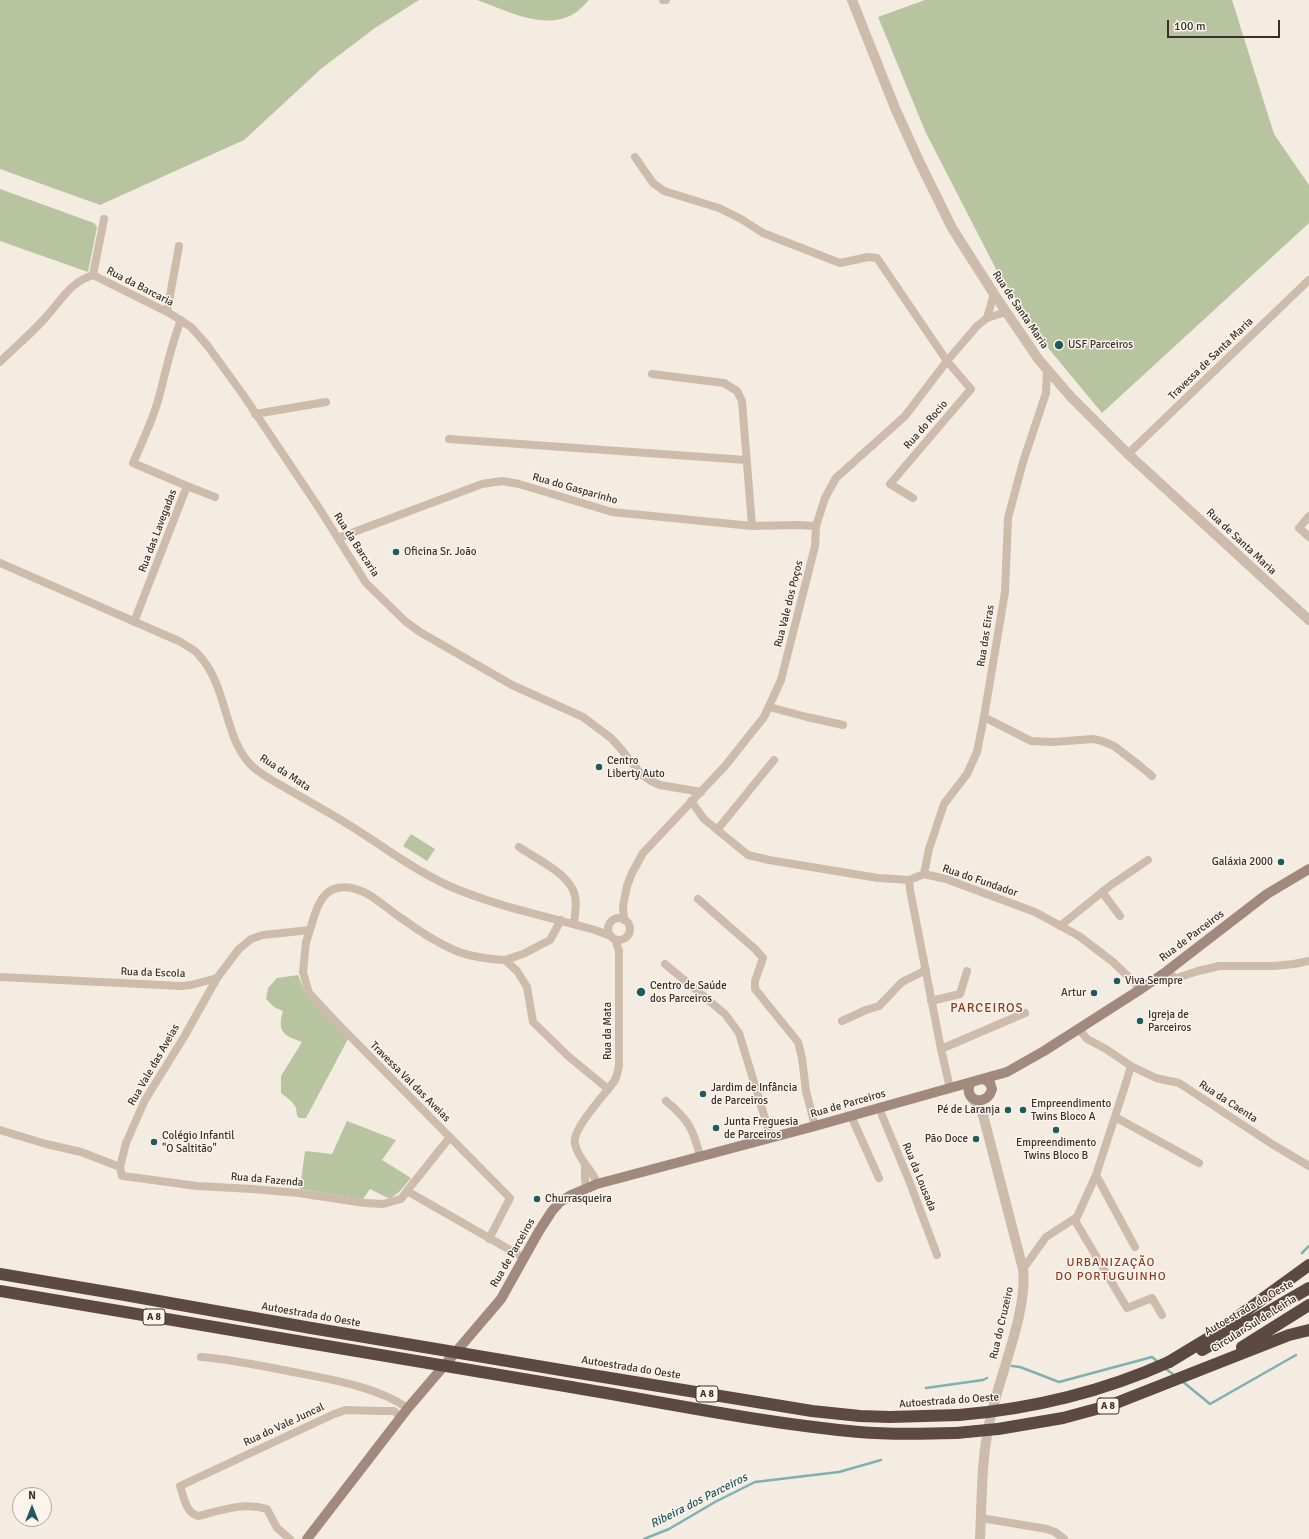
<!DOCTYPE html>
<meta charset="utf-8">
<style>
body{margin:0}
#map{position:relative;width:1309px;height:1539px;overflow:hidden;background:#f4ebe1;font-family:Signika,sans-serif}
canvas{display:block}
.north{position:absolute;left:12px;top:1487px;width:40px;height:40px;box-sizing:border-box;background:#fbf5ee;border:1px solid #aea6a0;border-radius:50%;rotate:0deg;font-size:11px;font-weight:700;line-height:16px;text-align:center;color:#3b302b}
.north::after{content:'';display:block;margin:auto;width:14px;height:18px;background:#1f5a5e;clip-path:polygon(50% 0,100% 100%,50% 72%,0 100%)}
.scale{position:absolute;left:1167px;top:20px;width:113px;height:18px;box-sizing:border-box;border:2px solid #3b302b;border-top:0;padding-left:5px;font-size:12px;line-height:14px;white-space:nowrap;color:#3b302b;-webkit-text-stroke:3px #fbf5ee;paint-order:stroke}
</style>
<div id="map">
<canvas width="1309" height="1539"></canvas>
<div class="north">N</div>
<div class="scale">100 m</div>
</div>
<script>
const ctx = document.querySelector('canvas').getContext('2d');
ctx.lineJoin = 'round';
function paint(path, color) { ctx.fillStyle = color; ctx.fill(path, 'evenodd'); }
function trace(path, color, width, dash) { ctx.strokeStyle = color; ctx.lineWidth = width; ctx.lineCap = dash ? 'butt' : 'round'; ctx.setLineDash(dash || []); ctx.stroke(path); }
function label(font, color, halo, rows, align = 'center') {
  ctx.font = font + ' Signika,sans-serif'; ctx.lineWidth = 3; ctx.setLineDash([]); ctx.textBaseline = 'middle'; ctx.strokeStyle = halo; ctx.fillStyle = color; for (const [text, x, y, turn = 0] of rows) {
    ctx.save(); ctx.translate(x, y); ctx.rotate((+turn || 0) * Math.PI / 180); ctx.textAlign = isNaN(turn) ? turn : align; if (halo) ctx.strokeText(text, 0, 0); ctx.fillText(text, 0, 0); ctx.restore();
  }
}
const green = new Path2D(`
 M0 0H419L375 28 322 68 244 140 100 205 0 169Z
 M477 0H589C585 4 580 10 575 13 546 32 506 10 477 0Z
 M925 0H1232L1274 134 1309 185V223L1102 413 1049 349 997 271 926 133 878 17Z
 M0 189 94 223 97 227 88 272 0 241Z
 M411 834 435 849 427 861 403 846Z
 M298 975 306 995 348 1039 306 1118H299C296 1114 297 1113 296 1108 293 1101 286 1097 281 1093V1076L302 1042C283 1035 277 1032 283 1011L274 1007 266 999 268 988 277 978Z
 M347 1121 396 1140 382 1160 411 1178 400 1191 390 1199 370 1189 363 1199 300 1189 305 1151 332 1154Z`);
const stream = new Path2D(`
 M1302 1253 1309 1246
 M1012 1366 1020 1367 1059 1382 1152 1357 1158 1362
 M1165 1368 1175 1376
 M1182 1381 1210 1404 1296 1355
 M926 1388 983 1380 987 1378
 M644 1539 669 1529 715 1502 755 1482 839 1472 881 1460`);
const minor = new Path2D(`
 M663 0H666
 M635 157 653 183 664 191 719 208 741 219 763 233 840 263 868 257 877 258 947 361 971 389 890 484 913 498
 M93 275 171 314 191 327 207 345 244 396 319 508 366 583 405 621 420 632 512 685 583 717 611 738 620 748 642 775 651 781 660 785 701 792
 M93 275 104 219
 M167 312 179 246
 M987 318 994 294
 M0 362C15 347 32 333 46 317 61 301 70 282 93 275
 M652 374 724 383 737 391 742 401 752 526
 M255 414 326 402
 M449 439 746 460
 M1128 454 1309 280
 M187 486 215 497
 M1309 516 1299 528 1309 537
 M338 538 482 484 502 481 519 484 612 512 752 526 797 525 816 526
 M0 563 181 642C186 646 194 649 198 654 229 687 223 739 253 767 262 775 273 781 284 787 301 797 319 807 336 817 374 839 408 867 447 885 494 906 546 916 595 930L611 936
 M134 622 187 486 133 463C142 442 153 420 159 397 166 371 171 345 181 320
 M769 707 807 717 843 725
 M984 717 1031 741 1053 742 1093 739 1102 741 1114 746 1140 766 1152 776
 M691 801 704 819 748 855 769 860 878 878 909 880 924 874 946 879 1035 912 1079 936 1113 962 1141 989
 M717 830 774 760
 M519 847C535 858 565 872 573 890 578 900 575 913 574 924
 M924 874 929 849 944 804 967 774 977 752 984 717 1005 592 1008 518 1023 462 1046 393 1047 369
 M909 880 910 890 941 1049 950 1088
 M1102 892 1120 916
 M698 899 755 949 763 958 755 981V989L798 1042 802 1058 806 1091 815 1126
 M608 929a11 11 0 1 1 22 0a11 11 0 1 1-22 0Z
 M624 920 623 906 627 886 632 873 643 853 725 766 764 717 781 680 811 562 815 546 816 526 825 498 836 478 905 416 947 361 977 326 987 318 1006 312
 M1060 926 1111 885 1148 860
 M310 930 306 942 303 972 309 993 338 1024 510 1198 489 1239
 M505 960 523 954 550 940 561 920
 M665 964 725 1014 739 1033 771 1138
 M1167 971 1174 977 1177 978 1198 971 1219 966H1274L1294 964 1309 961
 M0 977 181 986 191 985 217 978 239 949 251 939 263 935 310 930C314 916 320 891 337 888 362 882 385 908 404 920 419 931 436 942 454 950 470 957 487 959 505 960L517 971 527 987 533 1022 568 1056 608 1089
 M931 1001 960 994 967 971
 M842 1021 866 1010 879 1006 902 982 926 970
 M941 1049 1025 1013
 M1131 1066 1156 1078 1179 1083 1272 1144 1309 1166
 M666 1101C689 1120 693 1129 700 1156
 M879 1108 910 1183 937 1255
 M851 1116 879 1178
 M1115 1117 1199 1163
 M0 1130 46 1144 81 1152 120 1167 122 1176 131 1177 197 1186 253 1189 298 1193 365 1203 383 1204 401 1199 407 1191 524 1258
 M585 1166V1179L586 1187
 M120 1167 126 1143 145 1100 184 1037 217 978
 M1096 1175 1135 1247
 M597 1184C593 1169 579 1162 575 1144 571 1129 606 1094 615 1080 617 1076 618 1070 619 1066V951L615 939
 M407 1191 450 1137
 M1074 1219 1127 1308 1152 1298 1162 1315
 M1023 1269 1046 1237 1077 1217 1096 1175 1124 1089 1131 1066 1106 1049 1087 1039 1079 1029
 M201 1357C229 1359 256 1365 283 1370 323 1378 374 1385 408 1408
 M981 1518 1047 1529 1055 1532 1064 1539
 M290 1539 277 1528 267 1509C244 1502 221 1510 199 1516 186 1514 184 1497 180 1486L334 1414 346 1410 383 1411H394L401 1417`);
const tertiary = new Path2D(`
 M852 0 895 108 919 161 952 228 994 294 1039 360 1071 397 1128 454 1309 620
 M973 1099 983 1115 1023 1269C1028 1312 999 1376 990 1420 981 1459 982 1500 980 1539`);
const secondary = new Path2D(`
 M971 1082C961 1101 987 1108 992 1089L990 1083 984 1079
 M307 1539 408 1408 501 1299 539 1231 552 1211 560 1202 571 1195 597 1184 815 1126 1007 1072 1044 1051 1141 989 1167 971 1267 894 1309 869`);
const motorway = new Path2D(`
 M0 1274 119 1294 311 1328
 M0 1291 309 1343
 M1242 1347 1309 1305
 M1202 1350 1309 1288
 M1169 1362 1207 1339 1309 1265
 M573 1372 812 1411 860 1416 890 1417 959 1415
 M571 1387C667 1403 762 1423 859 1432 891 1435 923 1434 956 1433
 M998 1429 1063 1418 1111 1405 1289 1335 1309 1330`);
const motorwayBridge = new Path2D(`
 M311 1328 573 1372
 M309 1343 571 1387
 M959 1415C1031 1409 1102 1392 1169 1362
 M956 1433 998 1429`);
const markers = [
 [1059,345,5,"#1f5a5e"],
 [396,552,4,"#1f5a5e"],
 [599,767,4,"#1f5a5e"],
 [1281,862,4,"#1f5a5e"],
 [1117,981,4,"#1f5a5e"],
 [641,992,5,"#1f5a5e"],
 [1094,993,4,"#1f5a5e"],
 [1140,1021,4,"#1f5a5e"],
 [703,1094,4,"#1f5a5e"],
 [1008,1110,4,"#1f5a5e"],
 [1023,1110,4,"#1f5a5e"],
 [716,1128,4,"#1f5a5e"],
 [1056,1130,4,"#1f5a5e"],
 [976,1139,4,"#1f5a5e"],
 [154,1142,4,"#1f5a5e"],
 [537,1199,4,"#1f5a5e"]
];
const shields = [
 [154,1317,22],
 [707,1394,22],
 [1108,1406,22]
];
const shieldNames = [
 ["A 8",154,1317],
 ["A 8",707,1394],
 ["A 8",1108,1406]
];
const streetNames = [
 ["Rua da Barcaria",140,287,27],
 ["Rua de Santa Maria",1020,310,56],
 ["Travessa de Santa Maria",1211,359,-44],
 ["Rua do Rocio",926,425,-49],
 ["Rua do Gasparinho",575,489,16],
 ["Rua das Lavegadas",158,531,-69],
 ["Rua de Santa Maria",1241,542,43],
 ["Rua da Barcaria",356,545,57],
 ["Rua Vale dos Poços",789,604,-76],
 ["Rua das Eiras",986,636,-81],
 ["Rua da Mata",285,773,33],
 ["Rua do Fundador",980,881,19],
 ["Rua de Parceiros",1192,936,-37],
 ["Rua da Escola",153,973,2],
 ["Rua da Mata",608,1031,-90],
 ["Rua Vale das Aveias",154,1065,-60],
 ["Travessa Val das Aveias",410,1082,45],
 ["Rua da Caenta",1228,1102,33],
 ["Rua de Parceiros",848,1104,-16],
 ["Rua da Lousada",919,1177,68],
 ["Rua da Fazenda",267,1180,5],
 ["Rua de Parceiros",513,1253,-60],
 ["Autoestrada do Oeste",1249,1308,-30],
 ["Autoestrada do Oeste",311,1315,10],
 ["Rua do Cruzeiro",1002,1323,-77],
 ["Circular Sul de Leiria",1254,1324,-32],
 ["Autoestrada do Oeste",631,1368,9],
 ["Autoestrada do Oeste",949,1401,-4],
 ["Rua do Vale Juncal",284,1425,-25]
];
const poiNames = [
 ["USF Parceiros",1068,345],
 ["Oficina Sr. João",404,552],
 ["Centro",607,761],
 ["Liberty Auto",607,774],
 ["Galáxia 2000",1273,862,"right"],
 ["Viva Sempre",1125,981],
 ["Centro de Saúde",650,986],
 ["dos Parceiros",650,999],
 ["Artur",1086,993,"right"],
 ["Igreja de",1148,1015],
 ["Parceiros",1148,1028],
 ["Jardim de Infância",711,1088],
 ["de Parceiros",711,1101],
 ["Empreendimento",1031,1104],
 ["Twins Bloco A",1031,1117],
 ["Pé de Laranja",1000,1110,"right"],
 ["Junta Freguesia",724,1122],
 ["de Parceiros",724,1135],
 ["Colégio Infantil",162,1136],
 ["\"O Saltitão\"",162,1149],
 ["Pão Doce",968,1139,"right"],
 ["Empreendimento",1056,1143,"center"],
 ["Twins Bloco B",1056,1156,"center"],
 ["Churrasqueira",545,1199]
];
const neighbourhoodNames = [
 ["URBANIZAÇÃO",1111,1263],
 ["DO PORTUGUINHO",1111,1277]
];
const waterNames = [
 ["Ribeira dos Parceiros",699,1501,-27]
];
const quarterNames = [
 ["PARCEIROS",987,1009]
];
paint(green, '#b8c4a0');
trace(stream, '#7fb0b2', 2.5);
trace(minor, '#cdbbac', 8);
trace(tertiary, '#cdbbac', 10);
trace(secondary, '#a18a7d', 10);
trace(motorway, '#5c4a42', 12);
trace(motorwayBridge, '#5c4a42', 12);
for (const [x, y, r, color] of markers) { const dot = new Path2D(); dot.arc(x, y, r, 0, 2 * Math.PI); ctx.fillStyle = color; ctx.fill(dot); trace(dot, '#fbf5ee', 1.5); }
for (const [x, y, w] of shields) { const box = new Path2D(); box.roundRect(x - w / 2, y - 8, w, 16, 3); ctx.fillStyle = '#fbf5ee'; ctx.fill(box); trace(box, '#3b302b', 1); }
label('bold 10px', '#3b302b', null, shieldNames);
label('11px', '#3b302b', '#fbf5ee', streetNames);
label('11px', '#3b302b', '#fbf5ee', poiNames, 'left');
ctx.letterSpacing = '1px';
label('12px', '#8c3b22', '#fbf5ee', neighbourhoodNames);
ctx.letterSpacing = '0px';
label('italic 12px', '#1f5a5e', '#fbf5ee', waterNames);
ctx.letterSpacing = '1px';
label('13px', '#8c3b22', '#fbf5ee', quarterNames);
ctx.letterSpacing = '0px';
</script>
